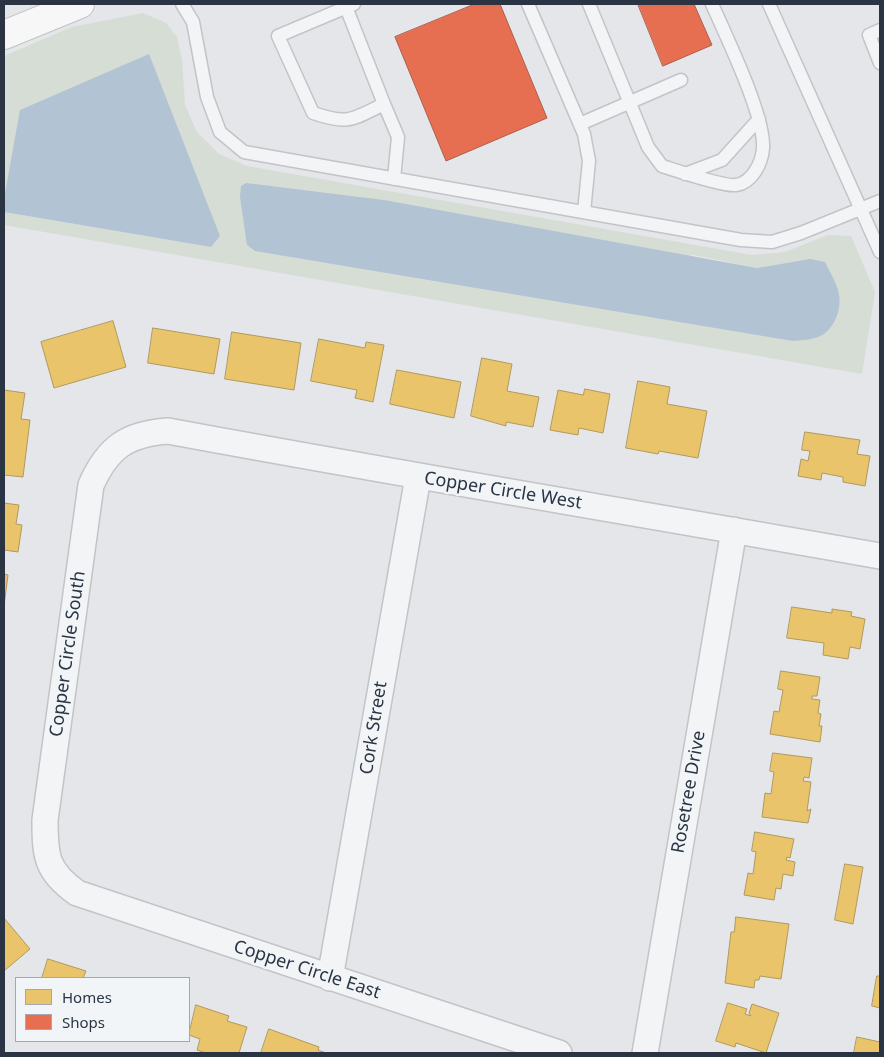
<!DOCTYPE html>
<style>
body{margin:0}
#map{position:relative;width:884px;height:1057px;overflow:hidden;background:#e4e6e9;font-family:"Noto Sans",sans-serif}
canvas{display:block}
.frame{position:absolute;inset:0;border:5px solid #2a3443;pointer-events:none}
.legend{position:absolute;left:15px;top:977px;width:175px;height:65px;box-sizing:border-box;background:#f2f5f8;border:1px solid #a2a8b0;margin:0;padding:6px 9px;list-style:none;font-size:15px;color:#2a3443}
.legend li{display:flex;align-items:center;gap:10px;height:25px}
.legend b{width:25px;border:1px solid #a2a8b0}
</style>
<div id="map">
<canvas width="884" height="1057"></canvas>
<div class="frame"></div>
<ul class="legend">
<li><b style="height:14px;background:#e9c46a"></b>Homes</li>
<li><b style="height:14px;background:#e76f51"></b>Shops</li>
</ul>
</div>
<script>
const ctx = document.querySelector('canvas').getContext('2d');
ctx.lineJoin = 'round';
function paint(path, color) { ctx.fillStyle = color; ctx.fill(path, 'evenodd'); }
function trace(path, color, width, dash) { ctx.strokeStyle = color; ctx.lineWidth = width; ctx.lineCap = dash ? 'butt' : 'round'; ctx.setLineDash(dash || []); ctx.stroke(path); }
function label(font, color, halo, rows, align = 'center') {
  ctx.font = font + ' "Noto Sans",sans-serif'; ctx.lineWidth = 5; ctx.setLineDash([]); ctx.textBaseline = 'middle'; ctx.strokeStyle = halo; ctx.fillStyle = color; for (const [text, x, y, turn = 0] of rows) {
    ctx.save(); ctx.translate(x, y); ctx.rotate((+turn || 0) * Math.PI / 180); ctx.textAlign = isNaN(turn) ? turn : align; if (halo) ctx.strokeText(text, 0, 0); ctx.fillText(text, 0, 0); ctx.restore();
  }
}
const green = new Path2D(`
 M143 13 166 23 177 37 182 60 185 105 197 132 219 154 247 166 752 255 785 252 828 235 851 236 875 292 862 374 4 225V212L211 247 4 199V56L72 27ZM689 254 757 268 799 261 793 341Z`);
const water = new Path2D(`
 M149 54 220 236 211 247 4 212V199L20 110Z
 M246 183 384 200 757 268 810 259 825 262C829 270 834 279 837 287 843 303 838 323 824 334 815 340 803 340 793 341L255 251 247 245 240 197 241 186Z`);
const homes = new Path2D(`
 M113 321 126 367 54 388 41 342Z
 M153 328 220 339 214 374 148 363Z
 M232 332 301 343 294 390 225 379Z
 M319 339 365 348 366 342 384 345 373 402 355 398 357 390 311 381Z
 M482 358 512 364 507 391 539 397 533 427 506 422V426L471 416Z
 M397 370 461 382 454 418 390 404Z
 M638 381 670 387 667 404 707 411 698 458 659 451 658 454 626 448Z
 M585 389 610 394 603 433 579 428 578 435 550 430 558 390 583 395Z
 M4 390 25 393 21 419 30 420 23 477 4 475Z
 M805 432 860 440 857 454 870 456 865 486 843 482V477L822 473 821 480 798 476 801 459 808 461 810 451 802 450Z
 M4 503 19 505 16 524 22 525 18 552 4 550Z
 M4 574 8 575 4 606Z
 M792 607 832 613V609L852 612 851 616 865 619 860 649 850 647 848 659 823 655 824 643 787 638Z
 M781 671 820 677 817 696H812V699L820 700 818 713 821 714 819 726H822L820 742 770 734 774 711 779 712 783 690 778 689Z
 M773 753 812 758 809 778 804 777 803 781 811 782 807 811 811 809 808 823 762 817 765 793 771 794 774 772 770 771Z
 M755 832 794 839 790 858 787 857 786 860 795 862 793 876 783 874 781 889 776 888 774 900 744 895 748 873 753 874 756 852 752 851Z
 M845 864 863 867 853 924 835 920Z
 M736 917 789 924 781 979 760 976 759 980H755L754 988 725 983 731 932H734Z
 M4 918 30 949 4 971Z
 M48 959 86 971 83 978H42Z
 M877 976H880V1008L872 1006Z
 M728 1003 747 1009 745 1014 751 1016 749 1013 752 1004 779 1013 766 1053 736 1043 735 1047 716 1041Z
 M196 1005 229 1016 227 1021 247 1027 239 1053H206L197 1050 200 1039 189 1035Z
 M269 1029 319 1047 318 1050 326 1053H261Z
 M857 1037 880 1042V1053H854Z`);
const shops = new Path2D(`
 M475 4H500L547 118 446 161 395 37Z
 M638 4H694L712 45 663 66Z`);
const lane = new Path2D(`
 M182 4 193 22 207 97 220 132 244 152 741 240 772 242 801 233 880 201
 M354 4 278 36 313 113C349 125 351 120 384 104L398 137 394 179
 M528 4 584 134 589 161 584 212
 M589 4 648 147 662 166C675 170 724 187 736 185 752 183 762 163 763 148 765 116 726 36 712 4
 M769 4 880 252
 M346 7 384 104
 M880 30 869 35 880 63
 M580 124 681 80
 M685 174 722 160 759 119`);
const street = new Path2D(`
 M330 978 418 477
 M559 1053 77 893C46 871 45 856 45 820L91 485C108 447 127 434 168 431 405 475 643 514 880 556
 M645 1053 734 530`);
const primary = new Path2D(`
 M4 35 80 4`);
const streetNames = [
 ["Copper Circle West",503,491,9],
 ["Copper Circle South",68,654,-82],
 ["Cork Street",374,728,-81],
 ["Rosetree Drive",689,792,-80],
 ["Copper Circle East",307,970,18]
];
paint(green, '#d5ddd4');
paint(water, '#b2c3d4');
paint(homes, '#e9c46a');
trace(homes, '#b0995e', 1);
paint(shops, '#e76f51');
trace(shops, '#ae5d4d', 1);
trace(lane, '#c2c4c7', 15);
trace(street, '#c2c4c7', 28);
trace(primary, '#c0c3c7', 30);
trace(lane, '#f3f4f6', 12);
trace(street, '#f3f4f6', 25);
trace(primary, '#f7f7f7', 28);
label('18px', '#2a3443', '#f2f5f8', streetNames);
</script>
